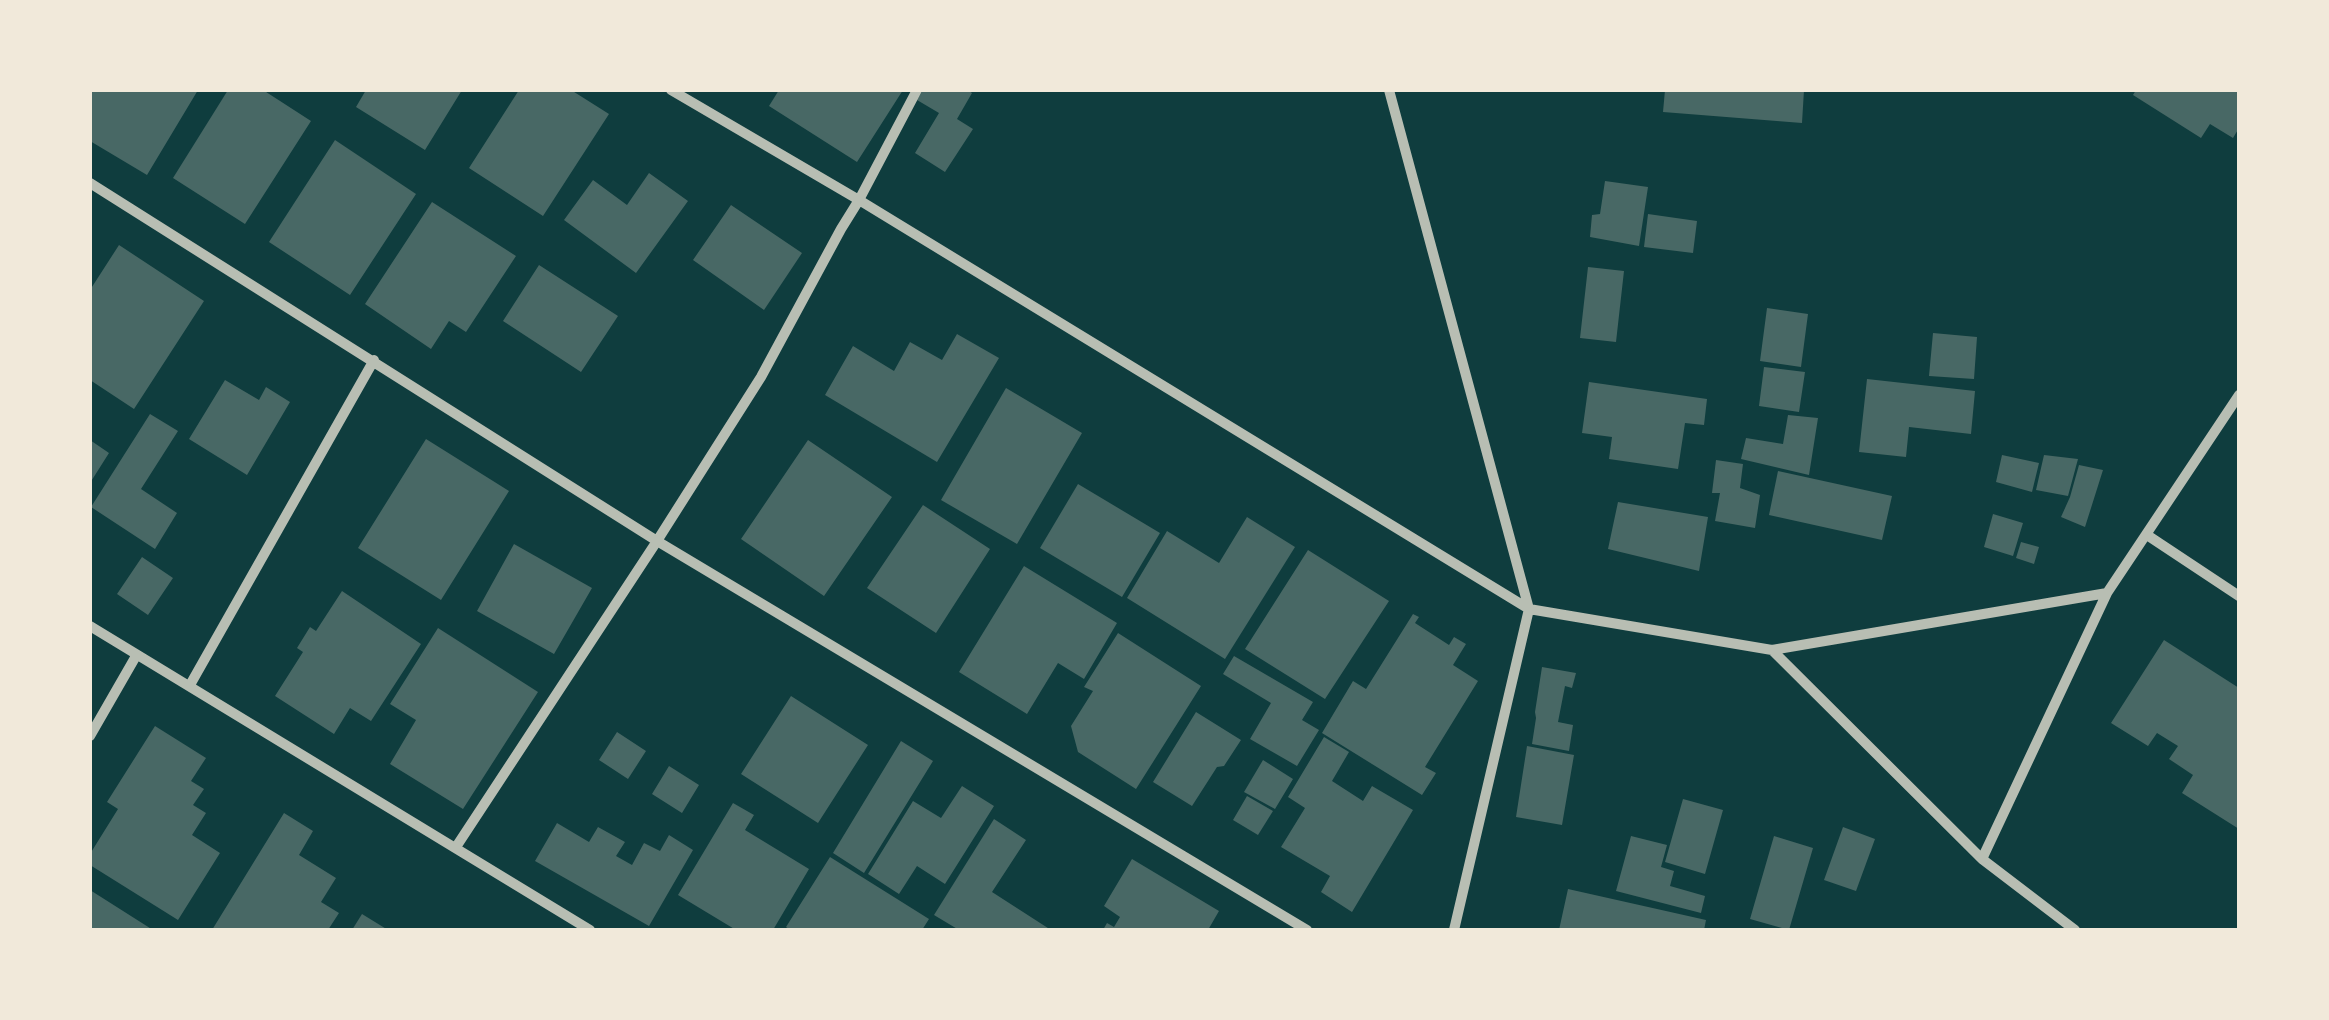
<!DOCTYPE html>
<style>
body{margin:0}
#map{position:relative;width:2329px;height:1020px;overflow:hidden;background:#0f3d3e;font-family:Lora,serif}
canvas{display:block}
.frame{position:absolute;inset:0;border:92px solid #f1e9da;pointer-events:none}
</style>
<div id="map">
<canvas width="2329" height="1020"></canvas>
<div class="frame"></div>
</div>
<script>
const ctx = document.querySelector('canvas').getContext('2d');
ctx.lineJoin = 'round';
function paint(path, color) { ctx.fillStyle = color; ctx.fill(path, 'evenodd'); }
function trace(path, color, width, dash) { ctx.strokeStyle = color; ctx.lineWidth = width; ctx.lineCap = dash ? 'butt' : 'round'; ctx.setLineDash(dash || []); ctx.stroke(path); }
const building = new Path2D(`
 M90 90H198L147 175 90 141Z
 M228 90H263L311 121 245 224 173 178Z
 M366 90H462L425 150 356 107Z
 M519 90H571L609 114 543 216 469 168Z
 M779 90H903L857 162 769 106Z
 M923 90H968L972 93 957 119 973 129 945 172 915 153 939 113 917 100Z
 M1665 90H1804L1802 123 1663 112Z
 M2136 90H2239V128L2233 138 2210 124 2201 138 2133 95Z
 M335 140 416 194 350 295 269 242Z
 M649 173 688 201 636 273 564 220 593 180 627 205Z
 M1605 181 1648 187 1639 246 1590 237 1592 215 1600 214Z
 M432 202 516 256 466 332 449 321 431 349 365 304Z
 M731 205 802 253 764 310 693 260Z
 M1648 214 1697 221 1693 253 1644 247Z
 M119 245 204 301 134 409 90 380V290Z
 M539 265 618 316 581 372 503 321Z
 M1588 267 1624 271 1616 342 1580 338Z
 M1767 308 1808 314 1801 367 1760 361Z
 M1933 333 1977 337 1974 379 1929 376Z
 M957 334 999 358 937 462 825 395 853 346 894 371 910 342 942 360Z
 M1764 367 1805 372 1799 412 1759 406Z
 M1867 379 1975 391 1971 434 1909 427 1906 457 1859 452Z
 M225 380 259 400 266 387 290 402 247 475 189 439Z
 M1589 382 1707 399 1704 425 1685 423 1678 469 1609 459 1612 437 1582 433Z
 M1006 388 1082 433 1017 544 941 500Z
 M150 414 178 431 141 489 177 513 155 549 91 507Z
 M1788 415 1818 418 1809 475 1741 459 1746 438 1783 444Z
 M426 439 509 491 441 600 358 548Z
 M90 440 109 453 90 483Z
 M808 440 892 497 824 596 741 539Z
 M2002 455 2039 463 2032 492 1996 482Z
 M2044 455 2078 459 2068 496 2036 490Z
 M1716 460 1743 464 1740 488 1760 495 1755 528 1715 521 1720 493H1712Z
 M2079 465 2103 470 2085 527 2061 517 2070 497Z
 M1778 471 1892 496 1882 540 1769 515Z
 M1078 484 1160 533 1122 597 1040 548Z
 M1618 502 1708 517 1699 571 1608 549Z
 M923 505 990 549 936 633 867 588Z
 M1993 514 2023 523 2013 556 1984 547Z
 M1247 517 1295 547 1225 659 1127 598 1167 531 1219 563Z
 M2021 542 2039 547 2034 564 2016 558Z
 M514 544 592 588 554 654 477 611Z
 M1308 550 1389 601 1325 699 1245 649Z
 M142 557 173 578 148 615 117 594Z
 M1024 566 1117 623 1084 679 1058 663 1027 714 959 672Z
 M342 591 421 644 371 721 350 708 334 734 275 696 303 652 297 648 310 627 316 631Z
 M1413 614 1419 617 1415 623 1449 645 1454 637 1466 644 1453 665 1478 681 1425 767 1436 773 1422 795 1322 733 1353 681 1366 689Z
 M438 628 538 692 463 809 390 764 416 720 390 704Z
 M1118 633 1201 686 1136 789 1078 752 1071 726 1093 691 1084 687Z
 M2164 640 2239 688V829L2182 793 2193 775 2169 759 2178 746 2157 733 2148 746 2111 723Z
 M1234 656 1313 702 1302 720 1319 730 1297 766 1250 739 1271 703 1223 674Z
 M1542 667 1576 673 1572 688 1565 686 1558 722 1573 725 1569 751 1532 744 1536 718 1535 712Z
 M791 696 868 745 818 823 741 774Z
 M1196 712 1241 740 1224 766 1217 767 1192 806 1153 782Z
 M155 726 206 758 191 781 204 789 193 805 206 813 192 835 220 853 178 920 90 865V854L118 809 107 802Z
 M617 732 646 751 628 779 599 760Z
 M1324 737 1349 752 1332 781 1363 801 1372 786 1413 810 1352 912 1321 892 1330 876 1281 847 1305 808 1288 797Z
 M901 741 933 761 864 873 833 853Z
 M1527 746 1574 755 1562 825 1516 817Z
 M1263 760 1293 779 1275 809 1244 792Z
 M669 766 699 785 682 813 652 794Z
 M962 786 994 806 945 884 917 866 899 894 868 874 913 801 941 818Z
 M1247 796 1273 811 1258 835 1233 820Z
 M1683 799 1723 810 1705 874 1665 862Z
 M733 803 754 815 745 830 809 869 773 930H736L678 895Z
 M284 813 313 831 299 855 336 878 321 902 339 913 328 930H212Z
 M994 819 1026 840 992 892 1051 930H959L934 915Z
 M557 823 589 842 598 827 625 842 616 856 632 865 644 843 660 851 669 835 693 850 649 926 535 861Z
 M1843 827 1875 839 1856 891 1824 880Z
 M1631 836 1667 845 1661 867 1674 871 1670 886 1705 896 1701 913 1616 891Z
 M1774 836 1813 848 1789 930 1750 919Z
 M830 857 929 919 922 930H790L786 927Z
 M1132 859 1219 911 1208 930H1103L1107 923 1114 927 1120 917 1104 906Z
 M1568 889 1706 920 1704 930H1559Z
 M90 890 153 930H90Z
 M362 914 388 930H352Z`);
const minor = new Path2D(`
 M671 90 859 200 1529 609 1772 650 2107 593 1982 859 2075 930
 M1389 90 1529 609 1454 930
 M90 183 657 541 1307 930
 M2147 535 2239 596
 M2107 593 2239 395
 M90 626 590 930
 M1772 650 1982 859
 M190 685 374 360
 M90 736 136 656
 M456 847 657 541 761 377 841 229 859 200 917 90`);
paint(building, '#486865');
trace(minor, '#b8beb3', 10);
</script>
